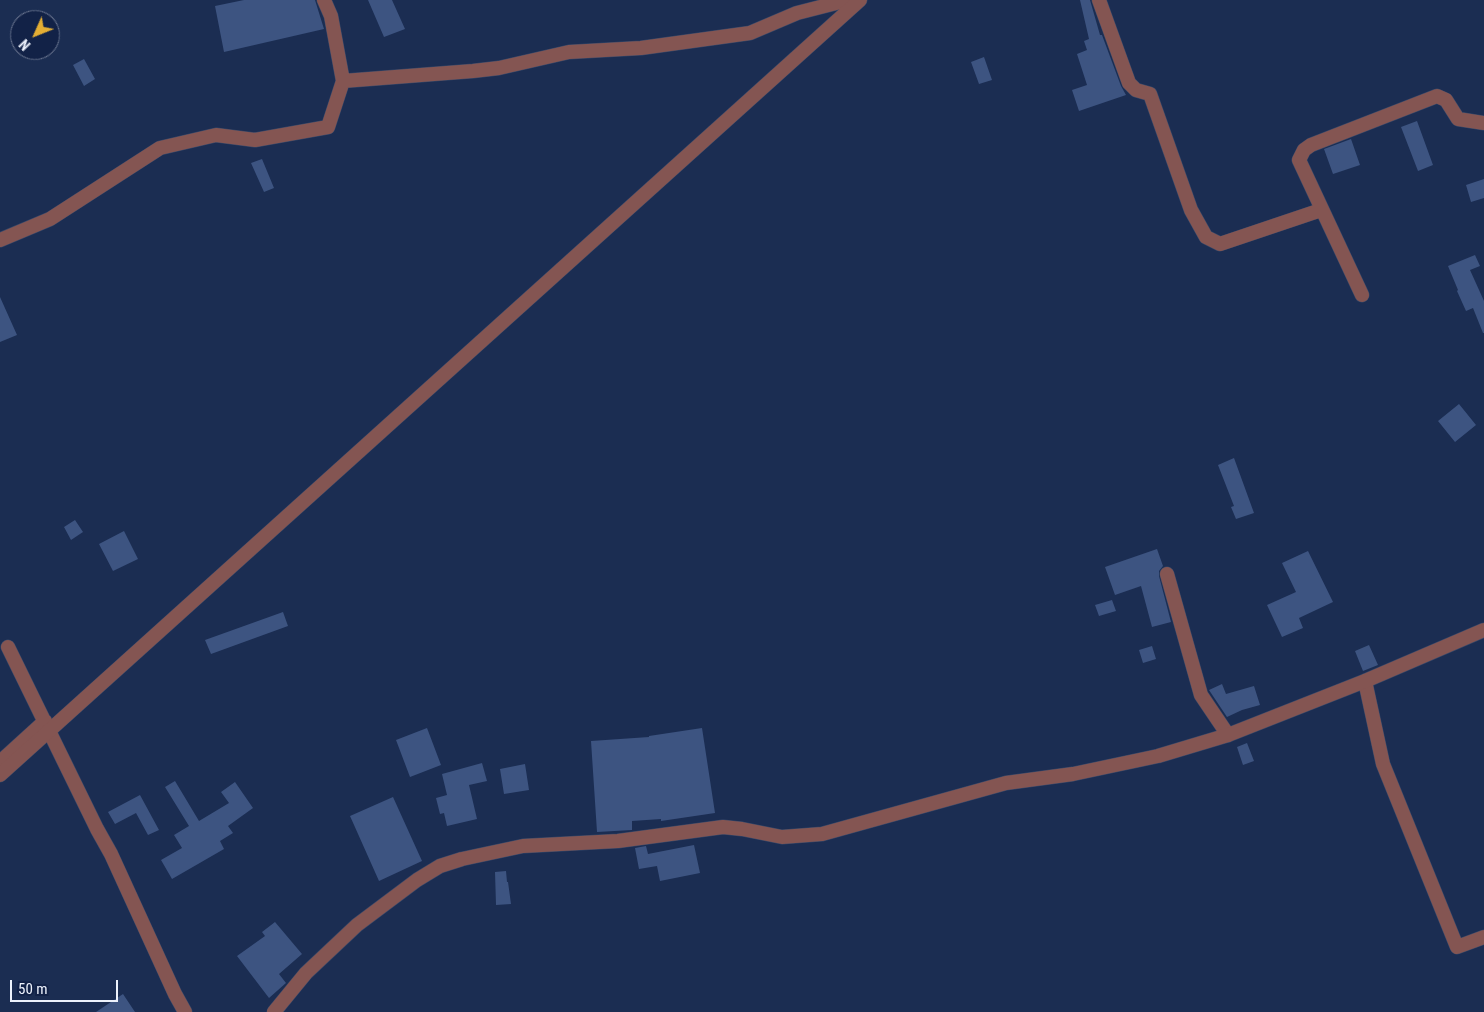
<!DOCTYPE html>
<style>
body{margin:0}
#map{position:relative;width:1484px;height:1012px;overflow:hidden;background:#1b2d52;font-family:"Roboto Condensed",sans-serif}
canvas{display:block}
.north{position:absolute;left:10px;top:10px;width:50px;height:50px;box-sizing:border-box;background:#122247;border:1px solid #6a758f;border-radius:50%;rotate:226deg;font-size:14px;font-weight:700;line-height:20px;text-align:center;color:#edf2fc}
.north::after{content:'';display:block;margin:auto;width:18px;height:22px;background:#e3ae34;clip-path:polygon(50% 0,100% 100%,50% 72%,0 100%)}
.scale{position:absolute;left:10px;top:980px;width:108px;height:22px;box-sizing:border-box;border:2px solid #edf2fc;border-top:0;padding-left:6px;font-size:15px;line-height:18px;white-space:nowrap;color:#edf2fc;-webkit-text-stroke:4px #122247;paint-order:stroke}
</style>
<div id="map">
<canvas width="1484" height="1012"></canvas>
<div class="north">N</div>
<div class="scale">50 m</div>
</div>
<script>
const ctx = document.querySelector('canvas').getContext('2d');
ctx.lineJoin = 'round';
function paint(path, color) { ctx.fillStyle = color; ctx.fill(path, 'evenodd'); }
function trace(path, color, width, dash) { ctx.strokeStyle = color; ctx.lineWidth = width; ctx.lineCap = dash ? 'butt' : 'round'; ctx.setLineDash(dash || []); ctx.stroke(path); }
const building = new Path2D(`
 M244 0H315L324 29 224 52 215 6Z
 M368 0H392L405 29 384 37Z
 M1080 0H1090L1100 35H1102L1121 86 1126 95 1079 111 1072 90 1087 85 1077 54 1087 50 1084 41 1089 39Z
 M984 57 992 80 979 84 971 62Z
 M84 59 95 79 84 86 73 65Z
 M1417 121 1433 165 1418 171 1401 127Z
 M1351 139 1360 165 1333 174 1324 149Z
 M262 159 274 188 264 192 251 163Z
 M1484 179V198L1471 202 1466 185Z
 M1475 255 1480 266 1470 270 1484 301V333H1483L1473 308 1466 311 1457 291 1458 290 1448 266Z
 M0 297 17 335 0 342Z
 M1459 404 1476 425 1455 442 1438 421Z
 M1234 458 1254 513 1236 519 1231 507 1234 506 1218 465Z
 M75 520 83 532 71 540 64 527Z
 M124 531 138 559 113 571 99 544Z
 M1157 549 1163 566 1159 571V576L1171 622 1152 627 1141 586 1115 595 1105 567Z
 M1308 551 1333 602 1299 618 1303 628 1282 637 1267 605 1296 592 1282 563Z
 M1112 600 1116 611 1099 616 1095 605Z
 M283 612 288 626 211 654 205 640Z
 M1369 645 1378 665 1363 671 1355 651Z
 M1152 646 1156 659 1143 663 1139 650Z
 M1222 684 1226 694 1254 686 1260 705 1242 710 1227 717 1209 690Z
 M427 728 441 765 410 777 396 740Z
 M702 728 715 813 661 821V819L632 821V830L597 832 591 741 649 737V736Z
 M1247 743 1254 761 1243 765 1237 747Z
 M482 763 487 781 469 785 477 819 447 826 444 813 440 814 436 798 447 795 442 774Z
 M525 764 529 790 504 794 500 769Z
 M175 781 199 821 229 803 221 792 235 782 253 808 228 826 233 833 220 841 224 849 172 879 161 860 182 848 174 835 189 826 165 787Z
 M140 795 159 830 148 835 136 813 115 824 108 812Z
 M393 797 422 861 379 881 350 816Z
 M694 845 700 873 660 881 657 866 639 869 635 848 646 846 648 854Z
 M506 871 507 882H508L511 904 496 905 495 872Z
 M275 922 302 954 279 974 286 983 269 998 237 956 265 936 262 932Z
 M123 994 135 1012H96Z`);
const minor = new Path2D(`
 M1099 0 1129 83 1136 90 1150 94 1191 210 1206 237 1220 244 1321 210
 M343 81 473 71 499 68 569 52 641 48 750 33 797 13 848 0
 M0 240 50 219 160 148 216 135 255 140 328 127 343 81 331 16 324 0
 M1362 295 1299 160 1304 150 1311 145 1437 96 1446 100 1458 119 1484 123
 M1167 574 1201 695 1228 735
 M8 647 97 829 111 854 175 994 185 1012
 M1365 681 1383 764 1457 947 1484 937
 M0 762 45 721`);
const tertiary = new Path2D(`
 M0 775 860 0
 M274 1012 306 973 357 925 417 880 440 866 462 859 523 846 618 841 723 827 742 829 782 837 822 834 1006 783 1073 774 1158 756 1228 735 1365 681 1484 630`);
paint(building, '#3d5481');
trace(minor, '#38496a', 15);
trace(tertiary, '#38496a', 15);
trace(minor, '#845552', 14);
trace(tertiary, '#845552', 14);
</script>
